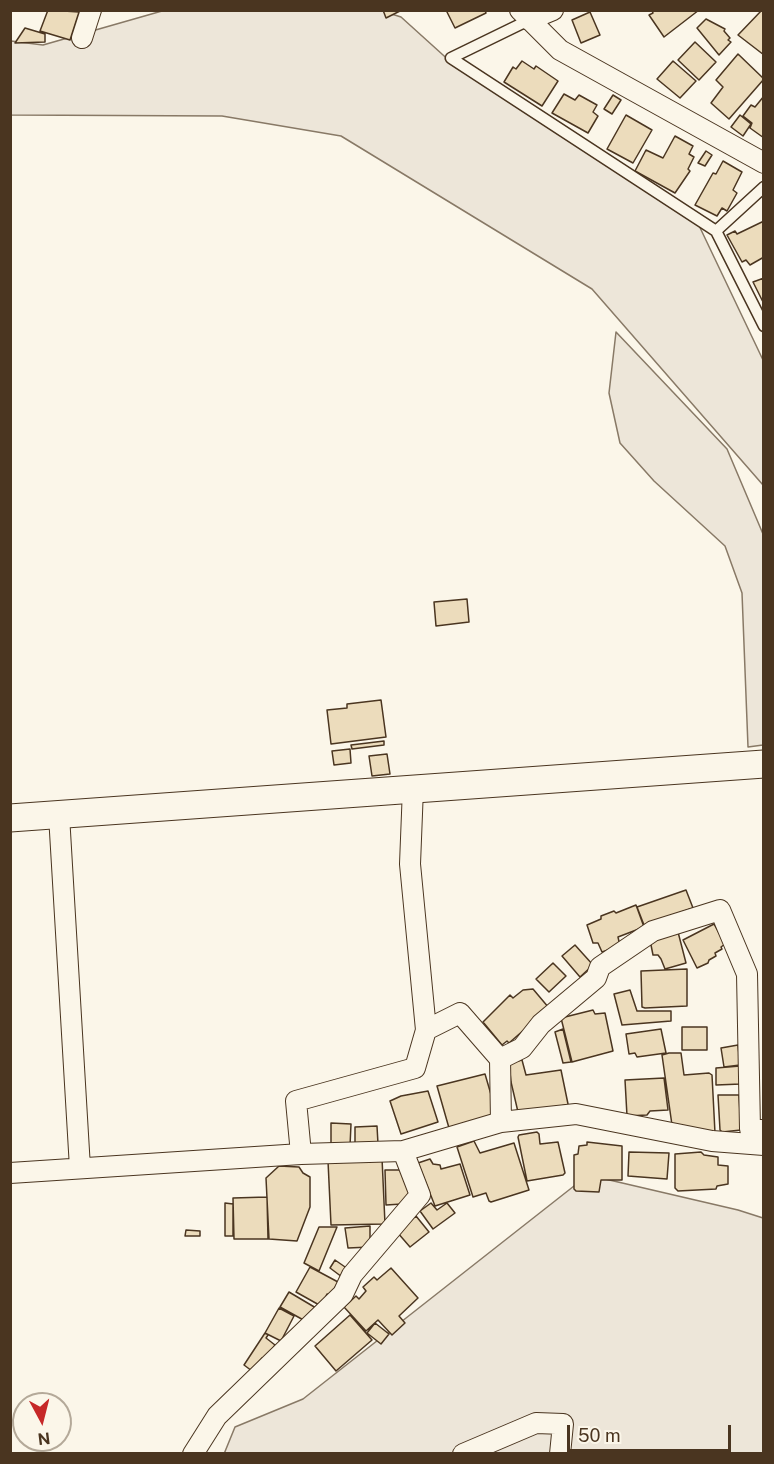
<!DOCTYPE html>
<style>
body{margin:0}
#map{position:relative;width:774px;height:1464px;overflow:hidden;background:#fbf6e9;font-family:"Public Sans",sans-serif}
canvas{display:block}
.frame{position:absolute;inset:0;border:12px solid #4a3520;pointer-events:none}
.north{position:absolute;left:12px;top:1392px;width:60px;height:60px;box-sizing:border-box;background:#fbf6e9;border:2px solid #b4a999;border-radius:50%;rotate:173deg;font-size:16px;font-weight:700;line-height:24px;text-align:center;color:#4a3520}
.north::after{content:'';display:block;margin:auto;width:21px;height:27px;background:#c62828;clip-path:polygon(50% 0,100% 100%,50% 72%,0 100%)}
.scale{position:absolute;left:567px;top:1425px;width:164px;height:27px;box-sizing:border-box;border:3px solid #4a3520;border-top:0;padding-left:8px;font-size:18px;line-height:21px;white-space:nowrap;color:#4a3520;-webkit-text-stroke:4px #fbf6e9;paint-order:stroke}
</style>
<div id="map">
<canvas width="774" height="1464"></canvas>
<div class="frame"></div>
<div class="north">N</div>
<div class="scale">50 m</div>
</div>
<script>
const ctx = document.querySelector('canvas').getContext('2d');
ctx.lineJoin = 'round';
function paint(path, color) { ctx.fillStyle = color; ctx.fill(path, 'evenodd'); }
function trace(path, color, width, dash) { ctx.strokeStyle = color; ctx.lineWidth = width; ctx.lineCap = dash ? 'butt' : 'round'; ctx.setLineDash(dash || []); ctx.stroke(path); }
const green = new Path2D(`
 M379 10 401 17 453 64 694 215 763 360V485L592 289 341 136 222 116 11 115V41L43 45 162 11Z
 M616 332 727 449 763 534V745L748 747 742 593 725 546 654 481 620 443 609 393Z
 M588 1175 738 1210 763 1218V1453L224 1454 235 1427 303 1399Z`);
const building = new Path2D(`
 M48 10 79 12 70 40 40 31Z
 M383 10H402L386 18Z
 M446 10H485L486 13 455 28Z
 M652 10H699L664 37 649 15 653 13Z
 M762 10H764V55L738 35Z
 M590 12 600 35 581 43 572 20Z
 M706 19 725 29 724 31 730 38 728 40 731 42 719 55 697 28Z
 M25 28 45 34V42L15 43Z
 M695 42 716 62 699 80 678 60Z
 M738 54 764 79 729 119 711 103 723 87 716 80Z
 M522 61 534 69 536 66 558 81 542 106 504 82 513 67 516 69Z
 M673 61 696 81 680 98 657 79Z
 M564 94 575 100 579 95 597 105 593 112 598 116 588 133 552 113Z
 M613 95 621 100 612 114 604 109Z
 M764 96V138L750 128 752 123 743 116 751 105 755 107Z
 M626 115 652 130 633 163 607 149Z
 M740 115 751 124 743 136 731 127Z
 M675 136 693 146 689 154 694 157 688 169 690 171 675 193 635 171 646 150 663 158Z
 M706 151 712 155 705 166 698 163Z
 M723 161 742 172 733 190 737 193 727 211 722 208 717 216 695 205 713 173 716 174Z
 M764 221V257L750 265 746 260 742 262 727 235 735 231 737 234Z
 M764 278V304L753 282Z
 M467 599 469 622 436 626 434 602Z
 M381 700 386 737 331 744 327 710 347 708V704Z
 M384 741V745L352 749 351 745Z
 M350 749 351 763 334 765 332 751Z
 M387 754 390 774 372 776 369 756Z
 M686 890 693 908 644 925 637 907Z
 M636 905 644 927 618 937 620 946 602 952 598 943H593L587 925 601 919V916L614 911 616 913Z
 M714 924 725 944 721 947 722 949 715 953 716 956 709 960 708 963 697 968 683 940Z
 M678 932 686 963 665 969 661 959 658 955H653L650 940Z
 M575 945 593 965 580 977 562 956Z
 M553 963 566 976 549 992 536 979Z
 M687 969V1006L645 1008 642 1007 641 971Z
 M533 989 549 1008 509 1043 507 1041 502 1045 483 1022 510 995 513 998 523 990Z
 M630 990 637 1011H671V1021L622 1025 614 994Z
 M593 1010 595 1014 605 1013 613 1051 572 1062 561 1018Z
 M682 1027H707V1050H682Z
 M563 1029 571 1062 563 1063 555 1032Z
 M661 1029 666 1053 637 1057 635 1053 629 1054 626 1034Z
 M738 1045 740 1065 724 1067 721 1048Z
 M669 1053H681L684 1075 709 1073 712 1075 715 1133 672 1125 662 1055Z
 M522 1060 526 1075 561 1070 568 1104 567 1105 518 1112 511 1082 509 1063Z
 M740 1066 741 1084 716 1085V1068Z
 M485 1074 497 1115 449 1128 437 1086Z
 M664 1078 668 1110 650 1111 647 1115 627 1116 625 1080Z
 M428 1091 438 1122 401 1134 390 1101 401 1096Z
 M718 1095H739L741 1130 722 1132 720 1130Z
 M331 1123 351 1124 350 1146 331 1145Z
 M377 1126 378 1144 355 1143V1127Z
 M537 1132 539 1134 540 1144 558 1142 565 1173 563 1175 527 1181 518 1137 519 1135Z
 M474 1141 480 1153 514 1143 529 1190 491 1202 489 1201 486 1193 473 1197 457 1147Z
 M587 1142 622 1146V1180H601L599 1192 576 1191 574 1189V1155L578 1154 579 1146 587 1145Z
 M629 1152 669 1153 667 1179 628 1176Z
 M701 1152 704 1155 718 1157V1165L728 1166V1184L717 1186 716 1189 678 1191 675 1188V1154Z
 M382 1158 385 1224 331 1225 328 1161Z
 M430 1159 433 1164 440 1165 441 1169 460 1164 470 1195 435 1206 418 1163Z
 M279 1166 299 1167 303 1173 310 1177V1207L297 1241 269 1239 266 1178Z
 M385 1170H404L410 1193 402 1204 386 1205Z
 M267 1197 268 1239H234L233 1198Z
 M225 1203 233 1204V1236H225Z
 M431 1203 437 1210 447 1203 455 1213 433 1229 420 1211Z
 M416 1216 429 1232 410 1247 397 1232Z
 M370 1226V1247L348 1248 345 1228Z
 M319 1227H337L319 1271 304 1263Z
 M186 1230 200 1231V1236H185Z
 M335 1260 348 1269 342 1277 330 1268Z
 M310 1267 338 1282 331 1295 327 1294 321 1306 296 1292Z
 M391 1268 418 1298 399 1316 405 1323 392 1335 378 1320 366 1331 344 1307 356 1296 359 1299 366 1291 363 1287 374 1277 377 1280Z
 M289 1292 316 1308 307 1322 280 1307Z
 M279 1308 294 1316 281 1341 265 1333Z
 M350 1315 372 1340 336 1371 315 1346Z
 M375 1323 389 1334 381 1344 367 1333Z
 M265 1333 268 1335 266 1338 275 1345 266 1359 262 1358 252 1371 244 1365Z`);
const lane = new Path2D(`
 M451 58 716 231 764 326
 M451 58 529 20
 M716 231 764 187`);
const street = new Path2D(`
 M520 10 560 50 764 163
 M529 20 553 10
 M82 38 91 10
 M59 815 80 1168
 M426 1030 460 1013 500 1059 501 1122
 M500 1059 522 1048 541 1024 596 978 600 967 653 931 720 910 747 974 750 1129 761 1130
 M301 1154 296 1101 415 1068 426 1030 410 864 413 788
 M10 1173 301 1154 403 1151 501 1122 576 1114 712 1141 764 1145
 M193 1454 217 1416 343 1294 352 1275 420 1195 403 1151
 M463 1454 536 1423 563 1424 560 1454`);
const secondary = new Path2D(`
 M10 818 764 764`);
paint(green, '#ede6d9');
trace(green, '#887966', 1.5);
paint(building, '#ecdcbc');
trace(building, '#4a3520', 1.5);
trace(lane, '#4a3520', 13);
trace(street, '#4a3520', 22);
trace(secondary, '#4a3520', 29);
trace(lane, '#fbf6e9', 10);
trace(street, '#fbf6e9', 20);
trace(secondary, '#fbf6e9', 27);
</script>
